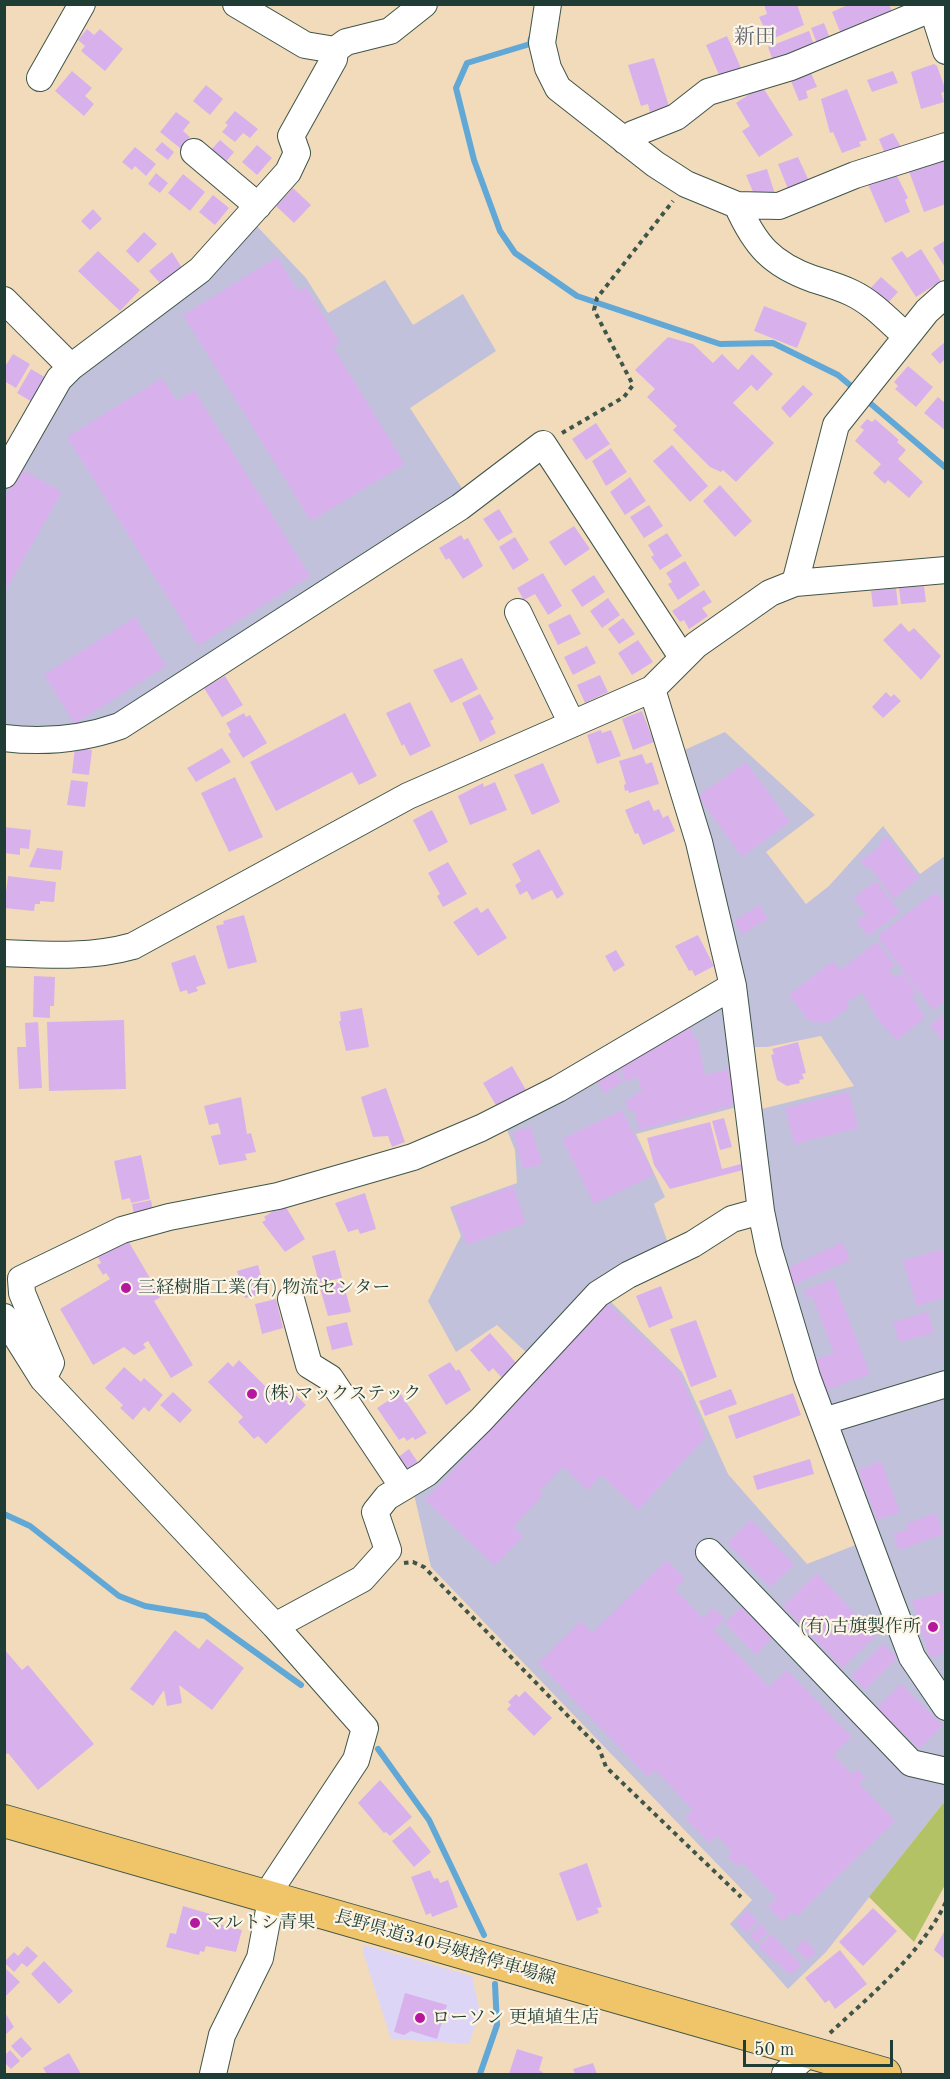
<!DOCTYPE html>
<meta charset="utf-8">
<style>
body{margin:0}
#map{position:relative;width:950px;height:2079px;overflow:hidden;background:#f2dbbb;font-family:"Old Standard TT",serif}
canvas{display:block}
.frame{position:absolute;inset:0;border:6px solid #1f3d34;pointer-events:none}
.scale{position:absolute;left:743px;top:2040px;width:150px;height:27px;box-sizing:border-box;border:3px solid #1f3d34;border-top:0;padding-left:8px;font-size:18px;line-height:21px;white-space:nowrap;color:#1f3d34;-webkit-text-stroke:4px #fcf5e5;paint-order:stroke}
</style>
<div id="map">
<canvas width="950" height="2079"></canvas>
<div class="frame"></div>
<div class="scale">50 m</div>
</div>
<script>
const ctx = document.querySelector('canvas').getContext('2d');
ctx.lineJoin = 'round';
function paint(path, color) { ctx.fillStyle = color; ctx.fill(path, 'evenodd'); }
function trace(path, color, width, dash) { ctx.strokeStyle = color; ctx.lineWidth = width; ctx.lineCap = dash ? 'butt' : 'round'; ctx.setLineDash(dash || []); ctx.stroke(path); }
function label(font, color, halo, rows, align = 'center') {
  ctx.font = font + ' "Old Standard TT","Noto Serif JP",serif'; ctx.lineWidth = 4.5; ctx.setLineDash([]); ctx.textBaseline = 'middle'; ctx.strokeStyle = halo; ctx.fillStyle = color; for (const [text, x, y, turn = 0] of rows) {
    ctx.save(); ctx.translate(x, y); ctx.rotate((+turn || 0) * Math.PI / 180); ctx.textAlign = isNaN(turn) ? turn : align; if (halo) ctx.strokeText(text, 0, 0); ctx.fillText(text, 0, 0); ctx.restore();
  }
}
const built = new Path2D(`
 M364 1945 472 1976 480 2012 469 2044 391 2039 363 1952Z`);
const industrial = new Path2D(`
 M252 221 306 278 328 313 385 280 413 325 463 294 496 351 410 408 465 493 111 723 5 731V490L62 388Z
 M725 732 815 815 766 852 806 904 829 886 883 826 920 874 945 856V1683L926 1654 903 1608 789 1289 770 1196 761 1109 854 1086 821 1036 767 1047H753L743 975 732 924 682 751Z
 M725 1003 737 1107 636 1134 665 1197 654 1204 669 1246 530 1356 497 1325 456 1352 428 1301 461 1236 450 1207 517 1183 515 1150 505 1125Z
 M607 1298 682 1372 728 1474 807 1564 858 1544 945 1719V1801L826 1952 788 1989 730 1924 752 1900 431 1567 413 1490Z`);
const green = new Path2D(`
 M945 1801V1885L914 1942 869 1897Z`);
const stream = new Path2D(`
 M531 38 530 44 467 63 456 88 474 160 500 231 515 253 577 296 720 344 773 343 838 375 857 391
 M864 398 946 468
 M4 1514 30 1526 119 1596 145 1606 205 1616 301 1685
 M378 1749 429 1820 484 1935
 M480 2074 497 2025 495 1984`);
const building = new Path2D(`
 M764 4H797L804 25 770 40 759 17 767 14Z
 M850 4H889L892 12 841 34 832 12Z
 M824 23 831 41 818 46 811 28Z
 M87 29 94 35 100 29 123 49 105 71 81 51 85 46 78 40Z
 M809 31 814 45 773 61 768 47Z
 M727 36 741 68 720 77 706 45Z
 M654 58 669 106 650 112 648 104 641 106 628 65Z
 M934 64 937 66 946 91 941 93 944 102 921 109 911 72Z
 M809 68 817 87 806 91 808 98 799 101 789 76Z
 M72 71 92 88 85 96 94 104 84 116 55 91Z
 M893 71 898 83 872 92 867 80Z
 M206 85 223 99 210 115 193 101Z
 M762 86 793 135 759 157 742 131 750 126 736 103Z
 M847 89 867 140 859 142 861 146 842 153 833 132 830 133 821 99Z
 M235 111 258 129 250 138 243 133 235 142 222 132 228 125 225 123Z
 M176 112 190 122 183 131 190 137 180 148 160 132Z
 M893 133 901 147 885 154 879 139Z
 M220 140 234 152 225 163 210 151Z
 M162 142 174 152 168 160 155 150Z
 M257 145 272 158 257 175 242 162Z
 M135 147 156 164 146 176 135 166 132 170 122 162Z
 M946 152V204L924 212 907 166Z
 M798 157 809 181 788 189 778 164Z
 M767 169 775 194 756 199 746 175Z
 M894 170 908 198 905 200 910 212 885 223 867 182Z
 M156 173 168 183 160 193 148 184Z
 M183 174 205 192 190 211 168 193Z
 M293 188 311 205 294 223 276 206Z
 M213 195 229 208 215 225 199 212Z
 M93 209 102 219 90 230 81 221Z
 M144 232 157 244 138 263 126 251Z
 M946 240V269L933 248Z
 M921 249 941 281 916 297 891 258 902 251 907 258Z
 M98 251 140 290 120 311 78 271Z
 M172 252 182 268 160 283 149 271Z
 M277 257 298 291 306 287 340 343 333 347 405 464 311 521 183 315Z
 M881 277 898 292 885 306 868 291Z
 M764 306 807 323 797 348 754 331Z
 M668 337 693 344 713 363 722 354 738 370 752 354 773 374 757 391 751 385 733 403 774 443 736 482 723 470 721 472 710 467 673 430 677 426 647 397 655 389 635 370Z
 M946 341V358L940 364 931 354Z
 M13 354 30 364 16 388 4 381V368Z
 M908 366 933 387 916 407 895 389 898 386 894 382Z
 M31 369 48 379 34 403 17 393Z
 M162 378 177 401 194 390 310 576 198 646 67 437Z
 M803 385 813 394 790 418 781 408Z
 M938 397 946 404V431L924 413Z
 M867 419 872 422 875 419 899 440 897 442 906 450 898 459 923 482 909 498 888 480 885 484 873 473 881 464 855 441 864 430 860 427Z
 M596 423 610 444 586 460 572 439Z
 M672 445 708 486 690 502 653 461Z
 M611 448 627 472 606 486 592 461Z
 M21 469 62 492 6 590 4 498Z
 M630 477 646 501 625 515 610 492Z
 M720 485 752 521 735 537 703 501Z
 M649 505 663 526 644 538 630 517Z
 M499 509 513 532 498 541 483 519Z
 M574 526 590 549 565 566 549 542Z
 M667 533 682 556 660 570 651 557 654 555 648 545Z
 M461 535 464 540 468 538 483 566 463 579 449 558 446 560 439 548Z
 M515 537 529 560 513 570 499 547Z
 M685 561 700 585 678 600 668 584 672 582 666 573Z
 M543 573 562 606 548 615 535 594 524 600 517 588Z
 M594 575 605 592 582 607 571 590Z
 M924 586 926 602 901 604 899 588Z
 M896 588 898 605 873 607 871 591Z
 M704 590 712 602 702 608 708 616 689 629 684 620 680 622 672 611Z
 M608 598 620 615 602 628 590 611Z
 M570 614 581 634 558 645 548 625Z
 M135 617 166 666 75 724 44 675Z
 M623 618 635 634 619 644 608 629Z
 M901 623 909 632 914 628 941 656 921 680 883 640Z
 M638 640 653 662 632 675 618 653Z
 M587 646 596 663 573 675 564 657Z
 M462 658 478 689 451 703 433 670Z
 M600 675 608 692 585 703 577 685Z
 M225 676 243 705 222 717 204 688Z
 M886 692 891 697 894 694 901 701 883 718 872 707Z
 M480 694 494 719 490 721 496 733 480 742 462 703Z
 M410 702 431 746 410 756 404 744 402 746 386 713Z
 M642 711 654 742 633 750 622 719Z
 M244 713 246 717 250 715 267 743 243 758 228 734 231 732 226 723Z
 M345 713 377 776 359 785 352 772 276 811 250 762Z
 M601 730 602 733 611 730 621 756 597 764 587 735Z
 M75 747 92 750 89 775 72 773Z
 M222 748 231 762 196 782 187 768Z
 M642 754 646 764 652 762 659 784 629 793 628 790 625 791 624 785 626 784 619 761Z
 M746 762 790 822 742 857 698 796Z
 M543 763 560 802 532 815 514 775Z
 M235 777 263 837 229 852 201 793Z
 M71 780 88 782 85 807 67 805Z
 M495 782 507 810 470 825 458 796 483 783 484 787Z
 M649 800 654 811 659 809 663 818 668 815 675 831 643 845 638 833 635 834 625 810Z
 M432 810 448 842 429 852 413 820Z
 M4 827 31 830 29 849 20 848V855L4 853Z
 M887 836 919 878 894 899 870 867 867 869 861 861 881 845 879 842Z
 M37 848 63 851 61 870 29 867Z
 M539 849 564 894 557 899 552 890 532 900 527 891 520 895 515 885 521 881 512 864Z
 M448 862 467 894 443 907 437 896 440 894 428 873Z
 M8 876 56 882 54 902 40 901V904H35L34 911 4 908Z
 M876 881 900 912 868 936 856 921 866 914 853 898Z
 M936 892 946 905V1001L933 1010 877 936Z
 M759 905 768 919 742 934 734 921Z
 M477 907 481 913 488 908 507 938 478 956 453 922Z
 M244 915 257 962 228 969 216 926 224 924 223 921Z
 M698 935 714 966 695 976 692 970 689 971 675 946Z
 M877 942 895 965 889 970 895 978 902 972 917 992 912 996 925 1018 897 1040 879 1021 862 992 846 1003 849 1007 828 1023 809 1021 789 995 833 961 840 970Z
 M616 950 625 965 614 972 605 956Z
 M195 955 206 984 196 987 198 991 188 994 187 990 180 992 171 963Z
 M34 976 55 977 54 1006H50V1018L33 1017Z
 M362 1008 369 1047 346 1051 339 1021H341L340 1012Z
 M946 1013V1045L930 1025Z
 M124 1020 126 1089 49 1091 47 1022Z
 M38 1022 42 1088 19 1089 17 1047H26L25 1023Z
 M687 1024 698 1042 705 1075 730 1069 734 1105 639 1130 634 1110 629 1112 625 1101 632 1099 631 1096 642 1092 637 1076 627 1082 617 1064Z
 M798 1042 806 1073 802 1074 804 1079 799 1080 800 1083 787 1086 777 1080 771 1055 774 1054 772 1049Z
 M512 1066 526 1090 497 1107 483 1083Z
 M614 1067 623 1082 604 1093 595 1078Z
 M386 1088 405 1142 392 1147 388 1136 373 1137 361 1097Z
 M849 1092 858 1128 794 1144 785 1108Z
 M241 1097 247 1134 251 1133 256 1152 245 1154 247 1160 219 1165 211 1136 221 1134 218 1123 209 1125 204 1106Z
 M622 1110 654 1175 594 1204 562 1139Z
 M724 1118 732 1147 720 1150 712 1121Z
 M710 1122 722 1169 741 1164 743 1170 670 1189 654 1165 647 1138Z
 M531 1127 542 1164 523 1169 513 1132Z
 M141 1155 150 1199 131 1203 130 1198 122 1200 114 1161Z
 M513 1186 526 1223 467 1245 453 1208Z
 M365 1193 376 1229 360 1234 358 1229 348 1232 335 1203Z
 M151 1200 153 1211 134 1215 132 1204Z
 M284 1204 305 1239 285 1252 262 1222 266 1220 264 1217Z
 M126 1237 161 1297 154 1301 193 1365 171 1378 148 1341 143 1344 146 1348 134 1355 124 1347 93 1365 60 1309 110 1279 106 1273 103 1275 97 1265 101 1263 97 1255Z
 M843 1242 850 1260 793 1285 786 1269Z
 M942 1249 946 1261V1297L917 1306 903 1261Z
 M335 1250 342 1278 319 1283 312 1256Z
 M258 1265 266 1293 245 1298 237 1271Z
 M833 1279 870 1374 826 1390 815 1360 834 1353 812 1296 807 1299 804 1291Z
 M343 1281 351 1312 328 1316 320 1288Z
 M661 1286 673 1318 649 1328 636 1296Z
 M276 1299 283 1328 262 1334 255 1304Z
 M608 1304 679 1371 706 1437 638 1510 601 1475 588 1490 563 1467 539 1492 543 1495 513 1527 523 1536 495 1566 425 1500Z
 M928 1312 934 1333 899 1342 893 1322Z
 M696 1320 717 1377 691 1387 670 1329Z
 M347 1322 353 1345 332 1350 326 1327Z
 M490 1333 518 1365 502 1378 493 1368 489 1372 470 1350Z
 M239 1360 271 1392 276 1388 284 1396 291 1390 306 1405 266 1444 258 1436 254 1439 238 1422 243 1417 208 1382 228 1362 233 1367Z
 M450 1362 456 1371 459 1369 471 1390 446 1405 428 1375Z
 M124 1367 141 1382 144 1378 163 1395 149 1412 144 1407 133 1420 120 1408 123 1405 105 1388Z
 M731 1389 737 1404 705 1416 699 1401Z
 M173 1392 192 1410 180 1423 160 1405Z
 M400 1393 427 1433 415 1440 413 1437 407 1441 404 1437 399 1440 377 1408Z
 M793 1393 801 1415 736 1439 728 1416Z
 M409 1449 421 1467 409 1475 397 1458Z
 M810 1459 814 1474 757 1490 753 1476Z
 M881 1461 900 1512 877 1520 858 1470Z
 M936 1513 943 1534 899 1550 893 1534 908 1529 906 1524Z
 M751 1520 794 1564 770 1587 727 1543Z
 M667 1560 685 1579 675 1589 703 1618 714 1608 725 1619 714 1630 769 1687 787 1670 852 1737 833 1755 852 1774 857 1769 865 1777 859 1783 895 1821 797 1916 792 1912 783 1922 768 1907 777 1898 742 1862 737 1866 727 1856 732 1851 717 1836 709 1843 685 1818 693 1810 655 1770 648 1777 538 1663 581 1621 592 1633Z
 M817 1573 876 1636 842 1668 783 1606Z
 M946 1591V1653L930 1658 912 1601Z
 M741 1607 772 1638 756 1655 725 1623Z
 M175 1630 199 1649 207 1639 244 1668 212 1710 179 1685 182 1703 167 1706 164 1690 153 1706 130 1689Z
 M883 1644 897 1658 865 1690 851 1676Z
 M4 1649 22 1670 28 1665 94 1744 38 1790 8 1753 4 1756Z
 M901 1684 943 1725 919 1749 877 1708Z
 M525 1691 552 1718 534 1736 507 1709 511 1705 508 1702 516 1694 519 1697Z
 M380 1780 412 1817 390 1836 386 1832 384 1833 358 1803Z
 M410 1826 431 1852 414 1867 392 1841Z
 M587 1863 602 1907 597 1908 599 1913 577 1921 559 1873Z
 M430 1870 434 1879 438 1878 440 1883 448 1880 458 1907 432 1917 431 1913 426 1915 411 1877Z
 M183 1906 210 1914 208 1921 242 1930 236 1952 206 1946 204 1952 200 1951 199 1955 166 1947 170 1933 176 1934Z
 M873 1908 897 1931 863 1966 839 1942Z
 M747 1910 758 1921 746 1933 736 1922Z
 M761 1924 768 1932 757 1943 749 1936Z
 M946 1928V1960L934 1950Z
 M771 1934 802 1965 791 1975 758 1947Z
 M804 1939 817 1952 808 1961 795 1949Z
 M27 1946 38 1956 27 1967 22 1963 14 1972 4 1962 14 1952 18 1956Z
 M840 1950 867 1984 835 2009 829 2000 825 2003 805 1978Z
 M44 1961 73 1991 59 2004 31 1974Z
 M4 1967 20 1982 4 1998Z
 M405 1993 447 2005 437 2039 411 2031 404 2035 394 2032Z
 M4 2011 14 2027 4 2036Z
 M21 2037 32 2049 22 2058 11 2046Z
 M517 2049 543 2057 539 2070 545 2074H509Z
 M10 2050 20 2061 11 2069 4 2062V2056Z
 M69 2053 81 2074H47L43 2068Z
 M593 2063 597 2074H575L573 2069Z`);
const path = new Path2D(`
 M562 433 624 397 633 385 594 310 597 298 673 201
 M404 1563 413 1562 424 1567 599 1748 606 1767 741 1897
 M830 2033C872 1994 920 1955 946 1902`);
const minor = new Path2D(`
 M236 4 305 45 335 50
 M548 4 542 43 548 68 558 88 655 164 686 184 737 205C755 245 771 264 813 279 826 283 840 287 852 293 873 303 889 321 906 336
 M931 4 946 51
 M40 78 82 4
 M625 141 633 134 676 117 708 92 791 67 933 8
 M194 152 258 206
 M737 205 779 206 855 175 946 146
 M4 300 71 367
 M4 475 59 379 71 367 200 270 288 172 297 153 291 136 334 59 335 50 346 42 390 31 424 4
 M795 583 836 425 927 311 946 294
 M518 612 572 724
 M652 689 699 842 733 986 761 1211 769 1250 807 1377 891 1602 912 1657 946 1707
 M4 738C44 743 83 739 120 726L460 507 543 444 682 657
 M4 953C49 955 90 958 133 946L408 796 652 689 696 645 770 593 795 583 946 570
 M291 1299 309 1365 330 1378 403 1487
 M4 1317 43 1379 275 1626 365 1728 356 1760 274 1884 260 1958 222 2035 213 2074
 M43 1379 51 1363 22 1293 21 1279 122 1230 169 1217 278 1196 413 1157 481 1128 558 1089 733 986
 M824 1421 946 1384
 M709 1552 911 1763 946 1771
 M275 1626 362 1579 388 1550 375 1512 387 1497 427 1473 481 1420 598 1294 628 1275 693 1244 732 1219 761 1211
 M785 2074 810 2052`);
const major = new Path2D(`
 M4 1821 885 2074`);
const markers = [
 [126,1288,6,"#b5179e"],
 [252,1394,6,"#b5179e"],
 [933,1627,6,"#b5179e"],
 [195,1923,6,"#b5179e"],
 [420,2018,6,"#b5179e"]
];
const poiNames = [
 ["三経樹脂工業(有) 物流センター",138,1288],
 ["(株)マックステック",264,1394],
 ["(有)古旗製作所",921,1627,"right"],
 ["マルトシ青果",207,1923],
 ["ローソン 更埴埴生店",432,2018]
];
const streetNames = [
 ["長野県道340号姨捨停車場線",445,1948,16]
];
const quarterNames = [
 ["新田",755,37]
];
paint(built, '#ddd5f6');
paint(industrial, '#c2c1dc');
paint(green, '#b3c265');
trace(stream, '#61a8d7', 6);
paint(building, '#d8b1ec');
trace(minor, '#3f5548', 28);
trace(major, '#3f5548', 34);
trace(path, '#3f5548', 4, [4.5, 4.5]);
trace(minor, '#fff', 26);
trace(major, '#f0c469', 32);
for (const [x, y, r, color] of markers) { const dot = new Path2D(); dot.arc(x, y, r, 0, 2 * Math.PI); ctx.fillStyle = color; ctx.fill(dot); trace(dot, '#fcf5e5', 2); }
label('18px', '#1f3d34', '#fcf5e5', poiNames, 'left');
label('18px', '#1f3d34', '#fcf5e5', streetNames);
label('21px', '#606674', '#fcf5e5', quarterNames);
</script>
